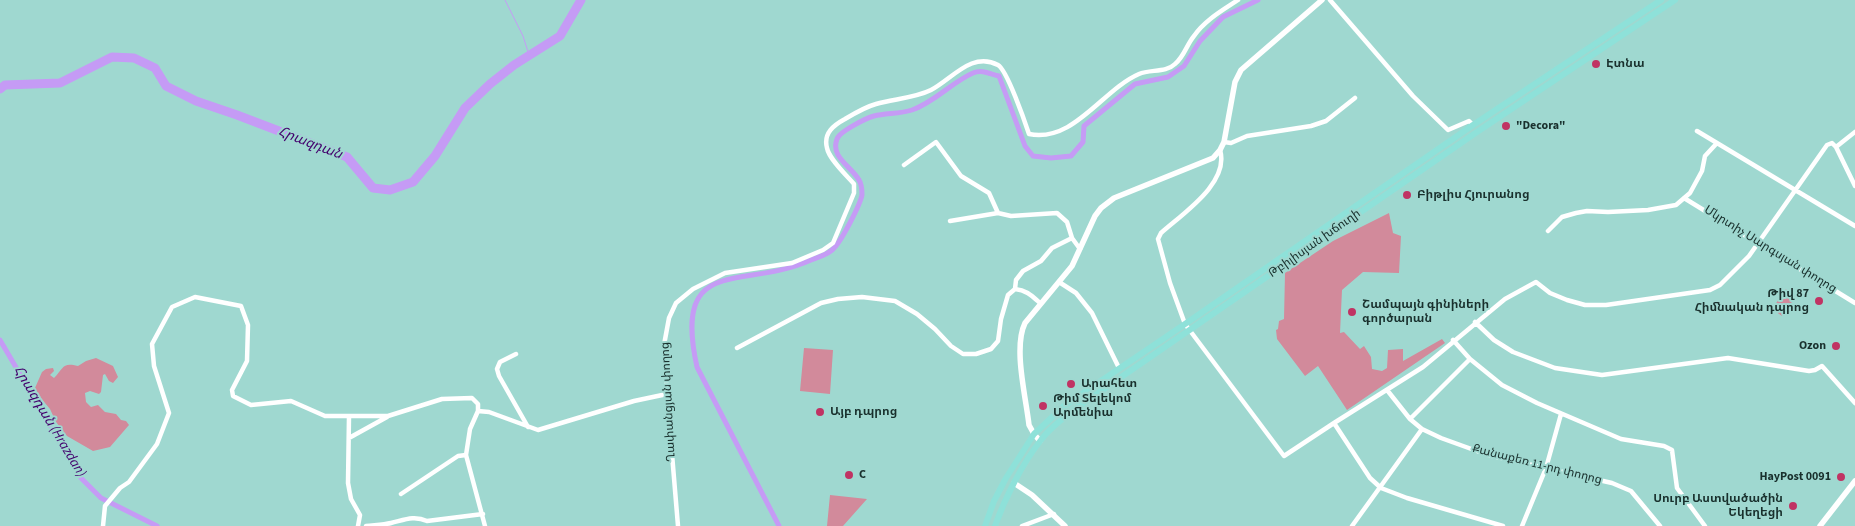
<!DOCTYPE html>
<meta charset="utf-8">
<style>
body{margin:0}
canvas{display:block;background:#9fd8d0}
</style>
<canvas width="1855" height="526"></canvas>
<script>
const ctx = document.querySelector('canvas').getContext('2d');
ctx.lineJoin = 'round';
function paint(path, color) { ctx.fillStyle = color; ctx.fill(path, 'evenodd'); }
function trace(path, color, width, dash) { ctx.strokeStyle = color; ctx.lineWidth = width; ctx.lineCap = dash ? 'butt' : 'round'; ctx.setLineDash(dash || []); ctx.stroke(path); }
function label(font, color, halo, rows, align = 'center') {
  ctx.font = font + ' "Source Sans 3","Noto Sans Armenian",sans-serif'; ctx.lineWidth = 4; ctx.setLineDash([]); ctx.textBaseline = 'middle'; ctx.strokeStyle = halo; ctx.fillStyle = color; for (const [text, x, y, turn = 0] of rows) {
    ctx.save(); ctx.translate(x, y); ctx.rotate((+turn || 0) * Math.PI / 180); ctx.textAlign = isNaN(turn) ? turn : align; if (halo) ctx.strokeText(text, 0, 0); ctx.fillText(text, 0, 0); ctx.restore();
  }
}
const green = new Path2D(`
 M1389 213 1393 233 1401 236 1399 273 1363 272 1342 290 1340 333 1344 332 1360 349 1364 346 1371 357 1372 369 1382 371 1387 368 1388 350 1403 349V361L1442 339 1445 343 1347 410 1318 366 1305 376 1277 339 1276 330 1278 329 1279 321 1284 319 1285 273 1333 241Z
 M1786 289 1796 296 1782 316 1772 309Z
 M804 348 833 350 830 394 800 391Z
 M96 358 113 366 118 377 113 383 109 381 105 374 103 375 101 392 99 394 90 391 85 393 86 402 91 407 98 405 105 412 116 414 121 420 126 421 129 425 110 447 93 451 67 436 56 422 50 409 40 397 35 388 42 372 46 369 53 368 54 371 50 375 54 378C64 368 62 362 78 366L86 361Z
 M830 495 867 499 843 526H827Z`);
const stream = new Path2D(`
 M505 0 523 36 529 55`);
const canal = new Path2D(`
 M0 340 81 478 101 498 157 526
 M779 526 697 367C672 253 742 291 811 260 818 257 830 254 834 248 842 240 860 205 862 195 862 191 861 183 859 180 851 166 830 157 837 139 839 132 866 118 874 116 886 113 900 114 912 110 935 102 952 82 973 73 982 69 990 74 999 76L1025 146 1033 156 1051 158 1071 156 1083 142 1084 126 1135 84 1168 77 1184 66 1200 41 1223 17 1258 0`);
const river = new Path2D(`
 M0 89 5 85 60 83 112 57 134 58 155 68 166 86 196 101 237 115 347 157 373 188 390 190 413 182 435 156 465 108 490 84 514 65 560 36 581 0`);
const street = new Path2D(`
 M1330 0 1413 96 1448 130 1469 121 1473 125
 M1697 131 1855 226
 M1224 142 1231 143 1247 136 1311 126 1326 121 1355 98
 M1836 147 1855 132
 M1220 150C1230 183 1182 214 1161 233L1158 239 1170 283 1185 324 1284 456 1334 423 1423 367 1505 299 1536 282 1550 293 1567 300 1585 305H1606L1710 290 1720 285 1749 256 1827 145 1832 143 1836 147 1855 186
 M904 165 936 142 961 176 989 193 998 213 1011 216 1057 213 1067 222 1072 238 1080 249
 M1684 198 1855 303
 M950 221 998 213
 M1548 231 1562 217 1576 213 1587 211 1608 212 1648 210 1676 205 1690 193 1702 171 1705 156 1717 143
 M1059 282 1076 293 1092 313 1119 368
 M1015 289 1016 280 1023 271 1041 261 1052 248 1072 238
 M1475 322 1494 340 1513 352 1555 368 1602 375 1728 358 1809 371 1815 370 1822 366 1855 403
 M1453 340 1470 359 1502 385 1537 403 1621 439 1664 446 1672 450 1677 488 1705 526
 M737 348 821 303 838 299 862 297 895 301 917 314 935 329 951 346 963 354H976L991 349 998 341 1001 319 1008 295 1015 289C1026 290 1031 295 1040 303
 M516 354 500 362 497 369 499 376 528 427
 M1387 390 1410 419 1422 429 1441 438 1488 455 1612 483 1631 491 1660 526
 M349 416 348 483 351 499 360 515 358 526
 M1410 419 1470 359
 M1334 423 1370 478 1381 488 1407 498 1503 526
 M349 438 387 417
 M401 494 458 456 466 455
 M103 526 105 506 120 488 129 482 157 444 169 413 154 366 152 344 172 307 195 297 241 306 248 325 247 361 232 390 233 396 251 405 291 401 325 416H388L442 399 472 398 478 404V411
 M366 526C374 525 383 525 391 523 404 520 414 515 427 521L483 514
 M485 526 466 455 470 429 478 411 489 412 538 430 634 401 667 394
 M678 526 667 394 664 345 669 318 676 303 693 289 725 273 792 263 823 250 833 243 854 193V184C847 176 829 159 827 148 823 133 834 125 845 119 855 113 865 107 876 104 893 99 915 98 931 90 952 79 972 51 998 65 1007 70 1025 122 1029 134 1074 143 1102 90 1139 74 1150 69 1166 73 1175 64 1184 57 1187 44 1194 36 1205 20 1223 10 1238 0
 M1022 526 1054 514
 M1352 526 1422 429
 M1522 526 1546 468 1561 414`);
const secondary = new Path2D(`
 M1040 441 1034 434 1029 425C1026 397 1013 348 1025 323L1072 266 1095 216 1101 208 1114 198 1213 158 1220 150 1224 142 1235 82 1241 70 1322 0
 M1014 483 1032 495 1065 526
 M1820 526 1855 481`);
const primary = new Path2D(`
 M985 526 994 501 1006 478 1034 434 1064 406 1185 324 1473 125 1661 0
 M995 526C1005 498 1022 464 1041 440 1049 429 1061 420 1072 411L1477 132 1675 0`);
const markers = [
 [1596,64,5,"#c03363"],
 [1506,126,5,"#c03363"],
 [1407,195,5,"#c03363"],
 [1819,301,5,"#c03363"],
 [1352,312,5,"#c03363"],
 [1836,346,5,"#c03363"],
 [1071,384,5,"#c03363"],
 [1043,406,5,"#c03363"],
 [820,412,5,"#c03363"],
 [849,475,5,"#c03363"],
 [1841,477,5,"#c03363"],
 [1793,506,5,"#c03363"]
];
const poiNames = [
 ["Էտնա",1606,64],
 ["\"Decora\"",1516,126],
 ["Բիթլիս Հյուրանոց",1417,195],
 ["Թիվ 87",1809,294,"right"],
 ["Հիմնական դպրոց",1809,308,"right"],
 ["Շամպայն գինիների",1362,305],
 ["գործարան",1362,319],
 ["Ozon",1826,346,"right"],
 ["Արահետ",1081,384],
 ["Թիմ Տելեկոմ",1053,399],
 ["Արմենիա",1053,413],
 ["Այբ դպրոց",830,412],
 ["C",859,475],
 ["HayPost 0091",1831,477,"right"],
 ["Սուրբ Աստվածածին",1783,499,"right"],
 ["Եկեղեցի",1783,513,"right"]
];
const streetNames = [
 ["Թբիլիսյան խճուղի",1315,244,-35],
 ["Մկրտիչ Սարգսյան փողոց",1770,250,32],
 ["Ղափանցյան փողոց",669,402,-93],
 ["Քանաքեռ 11-րդ փողոց",1537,465,14]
];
const waterNames = [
 ["Հրազդան",310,144,21],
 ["Հրազդան (Hrazdan)",49,422,59]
];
paint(green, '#d28a9b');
trace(stream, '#c59bf5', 1);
trace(canal, '#c59bf5', 5);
trace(river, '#c59bf5', 9);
trace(street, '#fff', 4.5);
trace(secondary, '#fff', 5.5);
trace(primary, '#8ee1d9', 6);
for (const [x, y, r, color] of markers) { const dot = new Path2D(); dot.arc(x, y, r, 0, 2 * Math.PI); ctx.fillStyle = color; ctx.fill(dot); trace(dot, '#9fd8d0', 2); }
label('bold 12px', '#19302d', '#9fd8d0', poiNames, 'left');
label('12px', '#19302d', '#9fd8d0', streetNames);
label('italic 14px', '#43006d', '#9fd8d0', waterNames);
</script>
